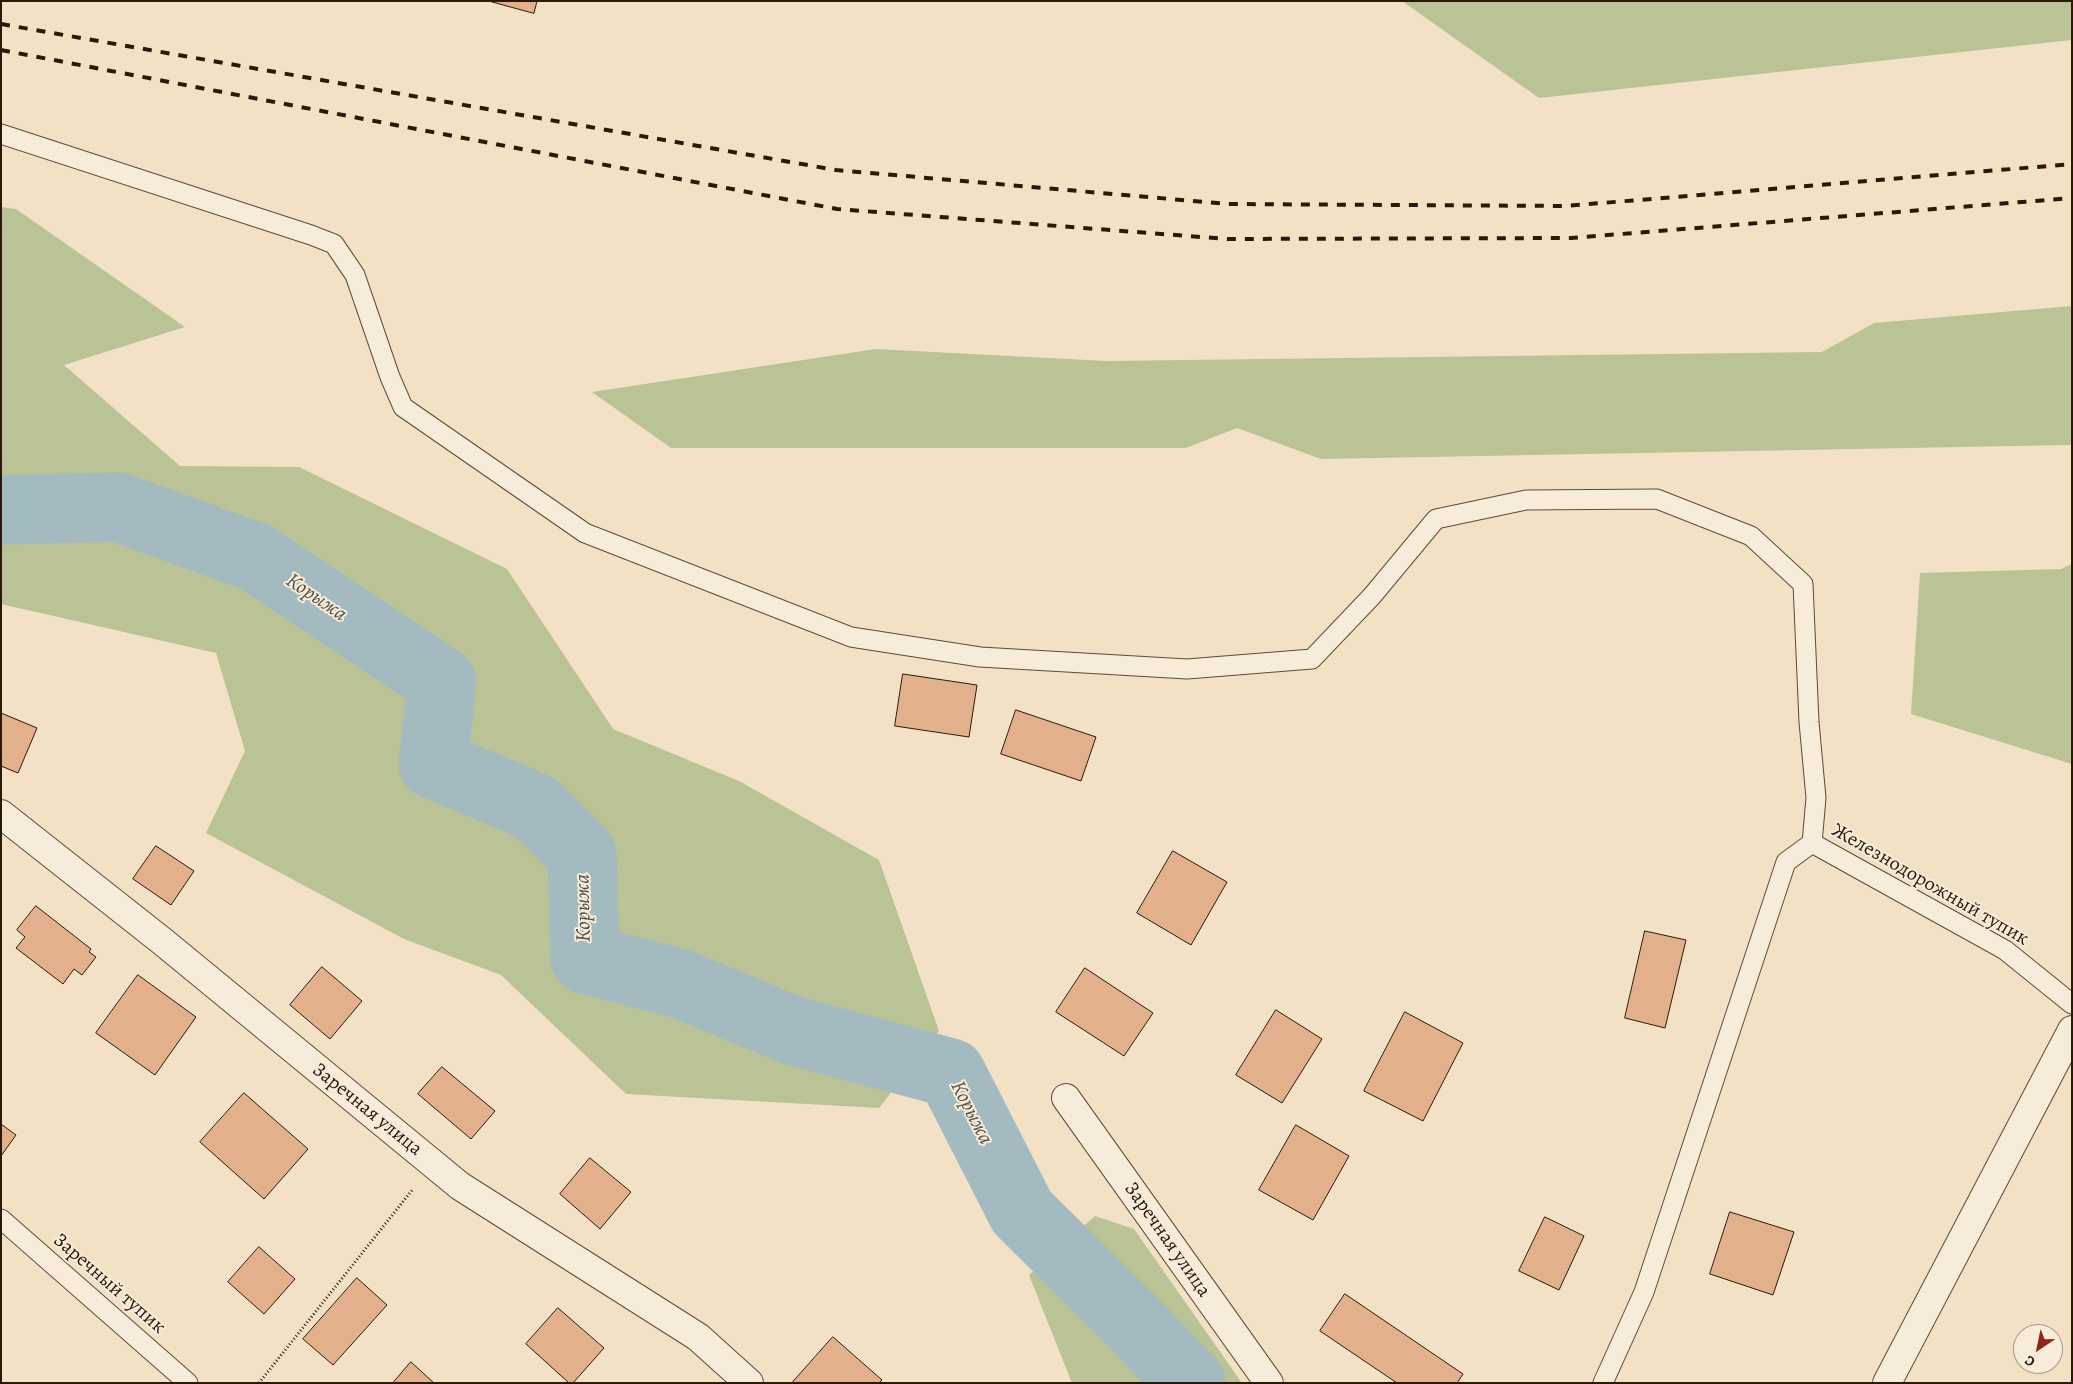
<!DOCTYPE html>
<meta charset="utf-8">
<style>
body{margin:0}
#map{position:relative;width:2073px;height:1384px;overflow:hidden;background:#f3e1c5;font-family:Alegreya,serif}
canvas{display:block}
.frame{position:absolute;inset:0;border:2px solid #2b1908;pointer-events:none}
.north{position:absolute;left:2013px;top:1324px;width:50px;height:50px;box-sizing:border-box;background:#f7ecd9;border:1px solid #a59885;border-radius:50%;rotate:214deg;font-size:14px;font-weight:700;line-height:20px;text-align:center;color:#2b1908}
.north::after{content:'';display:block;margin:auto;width:18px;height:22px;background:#8f2418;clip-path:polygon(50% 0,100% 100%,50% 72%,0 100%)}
</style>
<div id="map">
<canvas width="2073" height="1384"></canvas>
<div class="frame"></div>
<div class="north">С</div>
</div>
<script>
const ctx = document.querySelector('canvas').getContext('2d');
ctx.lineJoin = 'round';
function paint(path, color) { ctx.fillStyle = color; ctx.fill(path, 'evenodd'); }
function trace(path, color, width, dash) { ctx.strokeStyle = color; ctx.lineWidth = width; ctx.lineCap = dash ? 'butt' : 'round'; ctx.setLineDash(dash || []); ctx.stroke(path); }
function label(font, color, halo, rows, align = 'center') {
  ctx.font = font + ' Alegreya,serif'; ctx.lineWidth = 4; ctx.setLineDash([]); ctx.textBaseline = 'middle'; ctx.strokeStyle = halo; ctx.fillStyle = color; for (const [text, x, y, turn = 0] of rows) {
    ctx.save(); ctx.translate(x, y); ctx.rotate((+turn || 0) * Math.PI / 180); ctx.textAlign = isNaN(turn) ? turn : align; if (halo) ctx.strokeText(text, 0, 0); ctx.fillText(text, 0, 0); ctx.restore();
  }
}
const green = new Path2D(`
 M1402 1H2072V40L1539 98Z
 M1 207 16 209 185 327 64 365 180 466 299 467 507 569 613 729 739 781 879 860 939 1031 879 1108 626 1094 501 975 404 939 206 833 245 751 216 653 1 604Z
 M2072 306V445H2068L1321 459 1237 428 1186 448H671L592 392 876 349 1106 361 1822 352 1874 323Z
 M2072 564V764L1911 714 1920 573 2061 569Z
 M1095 1216 1134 1229 1242 1383H1072L1029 1275Z`);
const river = new Path2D(`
 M1 510 118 507 255 557 442 682 433 764 535 807 582 854 585 959 681 984 794 1031 951 1073 1022 1212 1137 1326 1191 1383`);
const building = new Path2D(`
 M489 1H537L534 13Z
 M903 674 977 685 969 737 895 726Z
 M1016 710 1096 737 1081 781 1001 754Z
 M1 713 37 728 18 773 1 766Z
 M156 846 194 871 171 905 133 879Z
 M1173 851 1227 882 1191 945 1137 913Z
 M36 906 91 949 89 952 96 957 82 975 74 969 63 984 16 948 25 937 17 930Z
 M1645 931 1686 940 1665 1028 1625 1018Z
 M322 967 362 1001 330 1039 290 1005Z
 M1085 968 1153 1013 1124 1056 1056 1012Z
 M138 975 196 1017 155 1075 96 1033Z
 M1276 1010 1322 1039 1282 1103 1236 1075Z
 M1405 1012 1463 1043 1423 1121 1364 1091Z
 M442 1067 495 1111 471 1139 418 1094Z
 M244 1093 308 1149 264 1199 200 1142Z
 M1 1124 16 1135 1 1156Z
 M1296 1125 1349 1156 1313 1220 1259 1190Z
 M590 1158 631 1192 600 1229 560 1194Z
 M1730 1212 1794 1232 1773 1295 1710 1274Z
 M1545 1217 1584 1236 1559 1290 1519 1271Z
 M259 1247 295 1279 264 1314 228 1282Z
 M357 1278 387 1305 333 1365 303 1339Z
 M1345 1294 1463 1374 1457 1383H1397L1320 1331Z
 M558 1308 604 1348 573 1383H569L526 1344Z
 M833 1337 882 1380 879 1383H792Z
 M411 1362 434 1383H393Z`);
const path = new Path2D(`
 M259 1383 413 1189`);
const lane = new Path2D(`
 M1 134 311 235 334 244 355 275 390 377 403 407 585 533 851 637 980 657 1187 669 1312 659 1372 596 1436 519 1526 500 1657 499 1751 536 1803 584 1809 722 1816 798 1812 843 1786 862 1644 1292 1603 1383
 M1812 843 2005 950 2072 1004
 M1 1219 188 1383`);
const street = new Path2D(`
 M1 814 162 941 460 1186 698 1337 749 1383
 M1066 1098 1269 1383
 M1887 1383 2072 1030`);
const rail = new Path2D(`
 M1 24 836 170 1228 204 1566 206 2072 164
 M1 50 837 209 1227 239 1571 238 2072 198`);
const streetNames = [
 ["Железнодорожный тупик",1930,885,30],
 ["Заречная улица",367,1110,39],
 ["Заречная улица",1167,1240,55],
 ["Заречный тупик",109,1284,41]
];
const waterNames = [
 ["Корыжа",316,598,34],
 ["Корыжа",584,908,-91],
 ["Корыжа",971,1113,63]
];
paint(green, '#bac395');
trace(river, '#a2bac0', 69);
paint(building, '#e2b18c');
trace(building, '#2b1908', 1);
trace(lane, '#5d4b37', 21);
trace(street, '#5d4b37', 30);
trace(path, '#2b1908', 3, [1, 2.5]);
trace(lane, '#f7ecd9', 19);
trace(street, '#f7ecd9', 28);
trace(rail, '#2b1908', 4, [9, 9]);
label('20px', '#2b1908', '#f7ecd9', streetNames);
label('italic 21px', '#555148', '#f7ecd9', waterNames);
</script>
